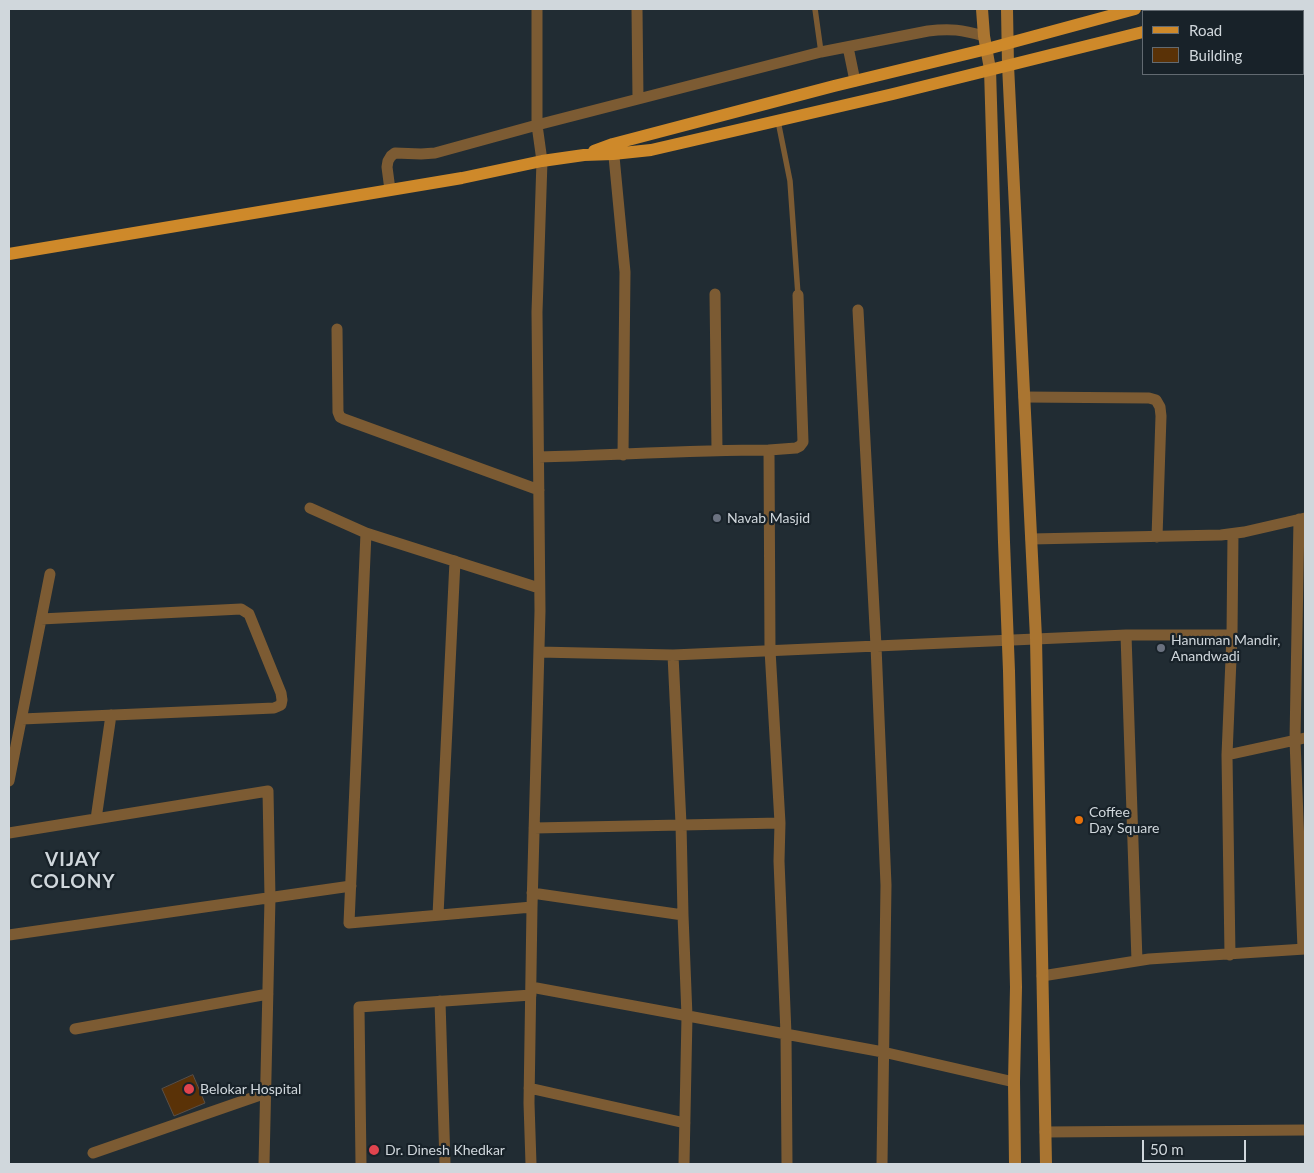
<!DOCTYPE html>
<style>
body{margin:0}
#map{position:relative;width:1314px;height:1173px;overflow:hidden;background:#212c33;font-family:Lato,sans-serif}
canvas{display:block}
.frame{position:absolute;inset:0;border:10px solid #d0d7dc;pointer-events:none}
.legend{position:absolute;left:1142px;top:10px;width:162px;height:65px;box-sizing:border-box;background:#182229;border:1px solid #626a71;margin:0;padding:6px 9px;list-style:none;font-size:15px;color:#d0d7dc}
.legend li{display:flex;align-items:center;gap:10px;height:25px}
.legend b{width:25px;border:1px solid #626a71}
.scale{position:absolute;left:1142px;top:1140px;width:104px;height:22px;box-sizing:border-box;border:2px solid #d0d7dc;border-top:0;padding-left:6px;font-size:15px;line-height:18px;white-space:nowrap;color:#d0d7dc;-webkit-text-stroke:4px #182229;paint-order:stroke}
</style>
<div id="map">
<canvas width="1314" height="1173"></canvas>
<div class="frame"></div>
<ul class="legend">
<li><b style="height:6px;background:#ce892a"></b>Road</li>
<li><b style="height:14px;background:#5a3207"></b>Building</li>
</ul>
<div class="scale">50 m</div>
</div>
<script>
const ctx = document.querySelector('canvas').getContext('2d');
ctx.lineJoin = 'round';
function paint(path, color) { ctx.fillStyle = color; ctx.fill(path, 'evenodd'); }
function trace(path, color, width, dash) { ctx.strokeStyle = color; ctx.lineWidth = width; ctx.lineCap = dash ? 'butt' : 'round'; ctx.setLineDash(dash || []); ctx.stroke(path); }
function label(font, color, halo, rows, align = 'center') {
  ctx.font = font + ' Lato,sans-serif'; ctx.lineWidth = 4.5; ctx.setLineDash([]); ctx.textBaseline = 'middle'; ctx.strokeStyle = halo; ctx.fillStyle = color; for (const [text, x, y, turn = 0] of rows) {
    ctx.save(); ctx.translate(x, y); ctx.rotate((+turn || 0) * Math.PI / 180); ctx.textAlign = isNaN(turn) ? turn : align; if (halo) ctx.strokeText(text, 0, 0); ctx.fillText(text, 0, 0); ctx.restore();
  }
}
const building = new Path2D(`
 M193 1075 205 1103 174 1116 162 1089Z`);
const lane = new Path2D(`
 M815 9 821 52
 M778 121 790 181 798 295`);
const street = new Path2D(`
 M637 9 638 99
 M848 47 855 81
 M613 146 625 272 623 455
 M390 190 387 167 388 161 391 156 395 153 421 154 435 153 537 125 821 52 928 31C951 28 962 30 984 36
 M715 294 717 450
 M858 310 876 646 886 885 882 1164
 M337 329 338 412 340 417 344 419 539 490
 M1024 397 1149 398 1156 400 1160 407 1161 416 1157 537
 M769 450 796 448 800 446 803 442 798 295
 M539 457C615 455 692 450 769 450L770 650 780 823 779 861 786 1034 787 1164
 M310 508 366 533
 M1299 519 1295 740 1303 949
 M1031 539 1221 535 1244 532 1305 518
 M1126 635 1137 961
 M539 652 673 655 681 824 683 915 687 1016 684 1164
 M673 655 1126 635H1232
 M22 719 274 708 281 705 282 700 281 693 249 614 241 609 41 619
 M1227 755 1305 738
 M9 781 50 574
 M96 819 111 715
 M534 828 780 823
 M9 833 268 791 270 898 264 1164
 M532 893 683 915
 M532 907 349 923 366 533 539 588
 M438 915 455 561
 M9 935 351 886
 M1230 955 1227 755 1232 635 1233 534
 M1042 976 1149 959 1305 949
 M531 987 883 1052 1014 1082
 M440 1001 445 1164
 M75 1029 268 994
 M529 1088 685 1123
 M1045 1132 1305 1130
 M93 1153 266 1093
 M361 1164 359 1007 531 995
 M531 1164 529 1103 532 907 540 611 537 312 542 161 537 125V9`);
const secondary = new Path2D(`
 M982 9 984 36 990 69 1004 542 1009 671 1016 987 1014 1082 1015 1164
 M1007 9 1008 65 1036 638 1046 1164`);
const primary = new Path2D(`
 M1226 11 1236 9
 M594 151 613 144 834 86 987 49 1135 9
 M9 254 462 178 542 161 584 155 613 154 651 150 893 94 1143 32`);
const markers = [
 [717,518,5,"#6b7280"],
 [1161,648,5,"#6b7280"],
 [1079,820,5,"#e8710a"],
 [189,1089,6,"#e0444e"],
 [374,1150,6,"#e0444e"]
];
const poiNames = [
 ["Navab Masjid",727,518],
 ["Hanuman Mandir,",1171,640],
 ["Anandwadi",1171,656],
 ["Coffee",1089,812],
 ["Day Square",1089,828],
 ["Belokar Hospital",200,1089],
 ["Dr. Dinesh Khedkar",385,1150]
];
const districtNames = [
 ["VIJAY",73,860],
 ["COLONY",73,882]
];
paint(building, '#5a3207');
trace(building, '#5a4f46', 1);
trace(lane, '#7c5b33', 5.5);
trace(street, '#7c5b33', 11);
trace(secondary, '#aa7531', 12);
trace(primary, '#ce892a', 12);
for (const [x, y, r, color] of markers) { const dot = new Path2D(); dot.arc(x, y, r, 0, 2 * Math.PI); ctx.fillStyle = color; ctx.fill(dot); trace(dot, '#182229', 2); }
label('14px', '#d0d7dc', '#182229', poiNames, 'left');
ctx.letterSpacing = '1px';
label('bold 19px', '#d0d7dc', '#182229', districtNames);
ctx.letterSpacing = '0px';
</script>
